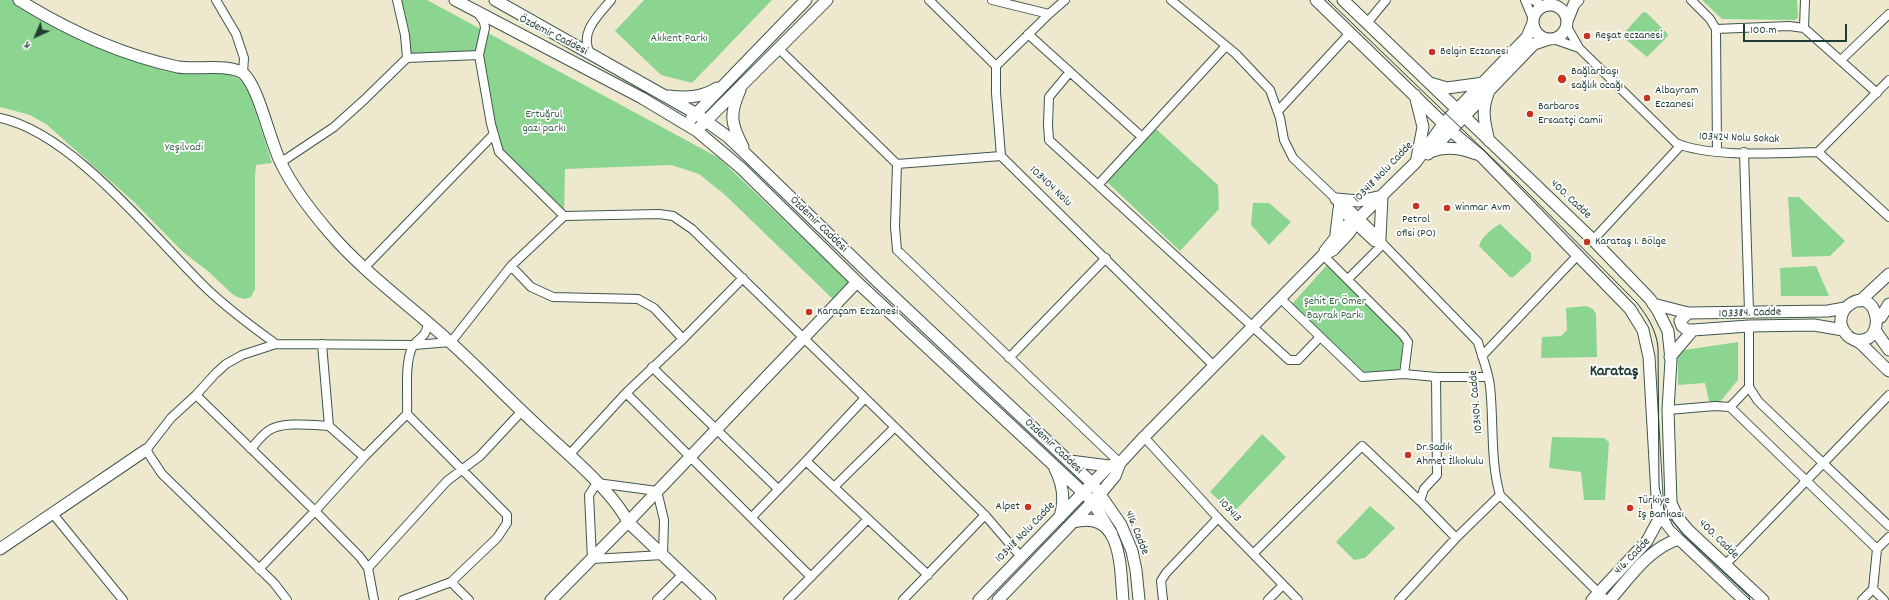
<!DOCTYPE html>
<meta charset="utf-8">
<style>
body{margin:0}
#map{position:relative;width:1889px;height:600px;overflow:hidden;background:#eee8ce;font-family:Dekko,sans-serif}
canvas{display:block}
.north{position:absolute;left:16px;top:16px;width:40px;height:40px;-webkit-text-stroke:3px #fff;paint-order:stroke;rotate:224deg;font-size:11px;font-weight:700;line-height:16px;text-align:center;color:#1f3d34}
.north::after{content:'';display:block;margin:auto;width:14px;height:18px;background:#1f3d34;clip-path:polygon(50% 0,100% 100%,50% 72%,0 100%)}
.scale{position:absolute;left:1743px;top:24px;width:104px;height:18px;box-sizing:border-box;border:2px solid #1f3d34;border-top:0;padding-left:5px;font-size:12px;line-height:14px;white-space:nowrap;color:#1f3d34;-webkit-text-stroke:3px #fff;paint-order:stroke}
</style>
<div id="map">
<canvas width="1889" height="600"></canvas>
<div class="north">K</div>
<div class="scale">100 m</div>
</div>
<script>
const ctx = document.querySelector('canvas').getContext('2d');
ctx.lineJoin = 'round';
function paint(path, color) { ctx.fillStyle = color; ctx.fill(path, 'evenodd'); }
function trace(path, color, width, dash) { ctx.strokeStyle = color; ctx.lineWidth = width; ctx.lineCap = dash ? 'butt' : 'round'; ctx.setLineDash(dash || []); ctx.stroke(path); }
function label(font, color, halo, rows, align = 'center') {
  ctx.font = font + ' Dekko,sans-serif'; ctx.lineWidth = 3.5; ctx.setLineDash([]); ctx.textBaseline = 'middle'; ctx.strokeStyle = halo; ctx.fillStyle = color; for (const [text, x, y, turn = 0] of rows) {
    ctx.save(); ctx.translate(x, y); ctx.rotate((+turn || 0) * Math.PI / 180); ctx.textAlign = isNaN(turn) ? turn : align; if (halo) ctx.strokeText(text, 0, 0); ctx.fillText(text, 0, 0); ctx.restore();
  }
}
const green = new Path2D(`
 M0 0H13L55 28 136 58 153 67 166 71 191 74 225 73 239 79 247 86 272 163 256 165 255 177V289L251 297 245 299 237 297 231 293 209 272 183 252 133 201 46 124 30 115 0 107Z
 M397 0H427L719 158 853 286 837 303 724 194 699 174 671 165 565 169 564 216 499 152 479 55 407 58Z
 M644 0H772L692 83 661 75 615 31Z
 M1702 0H1797L1798 18 1795 20 1722 19Z
 M1643 12 1647 13 1667 33 1668 36 1647 57 1623 37 1624 33Z
 M1156 129 1218 185 1219 209 1180 251 1107 182Z
 M1788 197H1799L1845 241 1830 256 1792 257Z
 M1253 203H1269L1291 222 1269 245 1251 225Z
 M1500 224 1531 253V261L1513 277H1510L1479 246C1481 237 1492 229 1500 224Z
 M1327 265 1403 340 1400 371 1363 372 1292 304Z
 M1816 266 1829 296H1781L1780 268Z
 M1586 306 1593 309 1596 314 1597 357 1541 358 1542 337 1561 336 1567 330 1566 308Z
 M1738 342V380L1719 403 1709 401 1705 383 1678 385V351Z
 M1262 434 1286 457 1233 513 1210 492Z
 M1552 437 1604 438 1609 442 1605 500H1584L1581 472 1549 468Z
 M1370 506 1395 528 1365 558 1354 560 1336 542Z`);
const street = new Path2D(`
 M216 0 236 34 244 58 243 73
 M397 0 405 35 407 58
 M929 0 996 66
 M992 0 1049 14
 M1065 0 1049 14 996 66V93L1001 156 1214 366
 M1171 0 1236 54 1270 90 1280 118 1284 140 1293 158 1336 199 1346 205 1380 238 1383 244 1478 342C1482 357 1488 370 1490 386 1494 422 1490 460 1500 495L1606 600
 M1525 0 1533 19
 M1533 0 1543 6
 M1691 0 1710 19 1716 29 1717 152
 M478 13 484 22 485 28 479 55 491 124 499 152 564 216
 M1367 23 1386 0
 M1566 25 1579 48 1676 143C1710 158 1779 153 1818 152
 M1804 28 1805 0
 M1716 29 1789 26 1804 28 1877 93
 M1028 34 1142 137
 M1553 39 1579 48
 M779 49 897 164
 M590 53C579 32 598 16 611 0
 M1841 60 1889 14
 M1069 73 1049 97 1048 125 1049 140 1289 360H1298L1320 337
 M1889 80 1818 152 1889 217
 M1278 111 1350 33
 M0 118C72 133 151 234 203 285 225 307 251 326 276 344
 M1744 152 1749 311
 M1001 156 897 164 895 227 897 250 1120 463
 M280 163 334 127 364 100 407 58 479 55
 M1098 185 1226 46
 M1338 205 1339 209 1374 242 1383 244
 M1593 240 1681 145
 M1323 255 1403 335 1408 342 1404 374
 M511 266 531 287 553 297 638 299 654 308 683 339
 M365 267 494 134
 M1348 279 1383 244
 M1280 298 1362 377 1404 374 1436 377H1488
 M428 323C425 340 420 335 413 346 404 361 408 396 407 414L507 515V523L497 538 451 582
 M1749 326V387L1758 401 1889 526
 M322 344 329 426 364 457
 M1482 356 1577 256
 M1009 358 1106 258
 M652 367 778 489
 M1436 377 1437 475 1424 489 1420 501 1456 538
 M626 393 811 577
 M196 395 315 511 364 457 407 414
 M1730 407 1749 387
 M1668 410 1715 406 1730 407 1877 549
 M1144 437 1218 518 1298 600
 M251 449C256 443 261 436 268 431 281 421 312 425 329 426
 M569 455 626 393 683 339 743 278
 M597 483 657 491 664 520 663 555 592 559 589 495Z
 M834 487 895 427
 M53 514 123 600
 M752 517 806 461 865 398
 M868 519 928 575
 M1253 554 1362 446 1420 501
 M1725 565 1889 395
 M368 568 447 481 480 456 522 411
 M259 569 315 511 360 557 368 568 374 600
 M287 600 274 583 162 474 146 450 171 418 196 395 215 374 226 364 242 355 276 344 414 345 451 342 511 266 564 216 659 214 673 216 692 229 985 515 1021 557
 M403 600 451 582 469 600
 M657 600 683 574
 M788 600 868 519 806 461
 M903 600 985 515
 M1163 600 1161 581 1166 573 1218 518
 M1268 600 1283 585
 M1399 600 1456 538 1500 495
 M1862 600 1873 589
 M1884 600 1873 589 1877 549 1889 537`);
const secondary = new Path2D(`
 M19 0C67 30 122 55 178 67 196 70 230 63 244 74 259 88 270 142 281 163 293 188 311 211 329 232 365 274 411 306 451 343 482 371 511 402 542 430 568 454 613 492 628 522L710 600
 M455 0 642 98 697 131 741 168 857 282 1092 501 1112 534
 M495 0 695 113 728 137 747 155 879 283 1092 483 1121 525 1132 551 1136 570 1139 600
 M1316 0 1451 131 1481 156 1630 309 1643 330 1649 357 1658 513 1679 539 1744 600
 M1343 0 1593 240 1650 299 1658 311 1668 331 1671 360 1668 410 1671 503 1678 518 1688 530 1763 600
 M1533 22a17 17 0 1 1 34 0a17 17 0 1 1-34 0Z
 M1567 21 1574 4 1578 0
 M1430 83 1447 88 1484 83
 M740 90C729 115 731 124 743 147
 M1488 94C1481 110 1485 125 1489 141
 M1415 95 1423 127 1417 158
 M668 96C686 98 701 98 717 88
 M691 119 806 0
 M701 126 827 0
 M1430 152C1445 146 1461 148 1476 154
 M1428 154 1534 44 1549 39
 M1336 199 1359 201 1382 196 1380 238
 M1336 234 1339 209
 M1325 251 1344 227 1358 219
 M1860 301 1889 274
 M1653 304 1688 313 1828 311 1845 308
 M1688 313 1680 321 1682 326 1687 330H1693
 M1881 317 1889 304
 M1877 333 1889 350
 M1856 340C1889 345 1878 283 1849 305 1843 309 1840 317 1841 324 1842 328 1844 332 1847 335 1850 339 1856 340 1860 343 1870 352 1879 362 1889 371
 M1670 357 1693 330 1749 326 1814 325 1843 330
 M1070 461 1109 466
 M1055 469C1063 484 1065 500 1060 517
 M1073 522C1123 509 1120 568 1123 600
 M0 549 146 450
 M551 600 628 522 857 282
 M979 600 1109 466 1120 463
 M998 600 1100 494 1115 476 1120 463 1144 437 1323 255 1333 250 1349 233 1359 218 1416 162 1444 123 1527 37 1533 23
 M1592 600 1647 541 1660 517
 M1610 600C1630 577 1649 548 1679 539`);
const tram = new Path2D(`
 M1328 0 1517 182 1637 303C1648 317 1656 330 1658 347L1659 486 1663 506 1673 526 1750 600`);
const markers = [
 [1587,36,4,"#c8321e"],
 [1432,52,4,"#c8321e"],
 [1562,79,5,"#c8321e"],
 [1647,98,4,"#c8321e"],
 [1530,114,4,"#c8321e"],
 [1416,206,4,"#c8321e"],
 [1447,208,4,"#c8321e"],
 [1587,242,4,"#c8321e"],
 [809,312,4,"#c8321e"],
 [1408,455,4,"#c8321e"],
 [1028,507,4,"#c8321e"],
 [1630,508,4,"#c8321e"]
];
const streetNames = [
 ["Özdemir Caddesi",553,36,27],
 ["103424 Nolu Sokak",1739,139,2],
 ["103418 Nolu Cadde",1384,173,-46],
 ["103404 Nolu",1050,187,43],
 ["400. Cadde",1570,200,43],
 ["Özdemir Caddesi",818,225,44],
 ["103384. Cadde",1750,314,-2],
 ["103404. Cadde",1477,402,-95],
 ["Özdemir Caddesi",1053,447,43],
 ["103413",1229,511,47],
 ["103418 Nolu Cadde",1026,533,-46],
 ["416. Cadde",1136,533,68],
 ["400. Cadde",1718,540,44],
 ["416. Cadde",1633,557,-46]
];
const poiNames = [
 ["Reşat eczanesi",1595,36],
 ["Belgin Eczanesi",1440,52],
 ["Bağlarbaşı",1571,72],
 ["sağlık ocağı",1571,86],
 ["Albayram",1655,91],
 ["Eczanesi",1655,105],
 ["Barbaros",1538,107],
 ["Ersaatçi Camii",1538,121],
 ["Winmar Avm",1455,208],
 ["Petrol",1416,220,"center"],
 ["ofisi (PO)",1416,234,"center"],
 ["Karataş 1. Bölge",1595,242],
 ["Karaçam Eczanesi",817,312],
 ["Dr.Sadık",1416,448],
 ["Ahmet İlkokulu",1416,462],
 ["Türkiye",1638,501],
 ["İş Bankası",1638,515],
 ["Alpet",1020,507,"right"]
];
const parkNames = [
 ["Akkent Parkı",679,39],
 ["Ertuğrul",544,115],
 ["gazi parkı",544,129],
 ["Yeşilvadi",184,148],
 ["Şehit Er Ömer",1335,302],
 ["Bayrak Parkı",1335,316]
];
const districtNames = [
 ["Karataş",1614,373]
];
paint(green, '#8cd591');
trace(street, '#3e574b', 10);
trace(secondary, '#3e574b', 13);
trace(street, '#fff', 8);
trace(secondary, '#fff', 11);
trace(tram, '#1f3d34', 1);
for (const [x, y, r, color] of markers) { const dot = new Path2D(); dot.arc(x, y, r, 0, 2 * Math.PI); ctx.fillStyle = color; ctx.fill(dot); trace(dot, '#fff', 1.5); }
label('12px', '#1f3d34', '#fff', streetNames);
label('12px', '#1f3d34', '#fff', poiNames, 'left');
label('12px', '#3a634b', '#fff', parkNames);
label('bold 16px', '#1f3d34', '#fff', districtNames);
</script>
